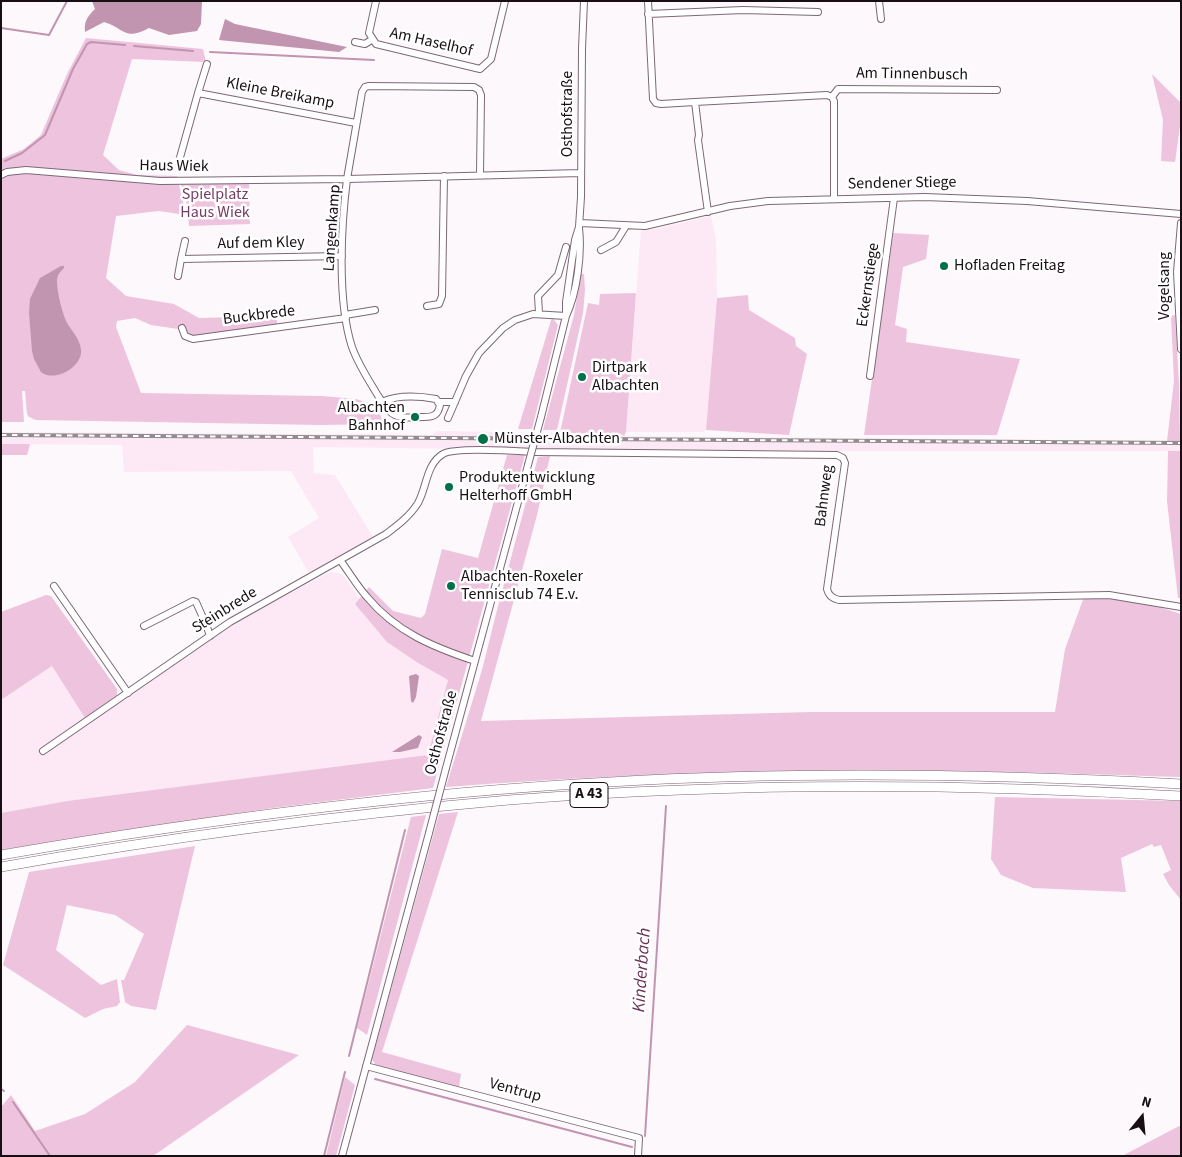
<!DOCTYPE html>
<meta charset="utf-8">
<style>
body{margin:0}
#map{position:relative;width:1182px;height:1157px;overflow:hidden;background:#fdf8fb;font-family:"Source Sans 3",sans-serif}
canvas{display:block}
.frame{position:absolute;inset:0;border:2px solid #170f14;pointer-events:none}
.north{position:absolute;left:1117px;top:1092px;width:50px;height:50px;-webkit-text-stroke:4px #fff;paint-order:stroke;rotate:17deg;font-size:14px;font-weight:700;line-height:20px;text-align:center;color:#170f14}
.north::after{content:'';display:block;margin:auto;width:18px;height:22px;background:#170f14;clip-path:polygon(50% 0,100% 100%,50% 72%,0 100%)}
</style>
<div id="map">
<canvas width="1182" height="1157"></canvas>
<div class="frame"></div>
<div class="north">N</div>
</div>
<script>
const ctx = document.querySelector('canvas').getContext('2d');
ctx.lineJoin = 'round';
function paint(path, color) { ctx.fillStyle = color; ctx.fill(path, 'evenodd'); }
function trace(path, color, width, dash) { ctx.strokeStyle = color; ctx.lineWidth = width; ctx.lineCap = dash ? 'butt' : 'round'; ctx.setLineDash(dash || []); ctx.stroke(path); }
function label(font, color, halo, rows, align = 'center') {
  ctx.font = font + ' "Source Sans 3",sans-serif'; ctx.lineWidth = 5; ctx.setLineDash([]); ctx.textBaseline = 'middle'; ctx.strokeStyle = halo; ctx.fillStyle = color; for (const [text, x, y, turn = 0] of rows) {
    ctx.save(); ctx.translate(x, y); ctx.rotate((+turn || 0) * Math.PI / 180); ctx.textAlign = isNaN(turn) ? turn : align; if (halo) ctx.strokeText(text, 0, 0); ctx.fillText(text, 0, 0); ctx.restore();
  }
}
const built = new Path2D(`
 M711 216 716 239 717 298 706 430 702 432H626L641 230 656 229Z
 M438 431 621 434 624 436 1181 441V451H624L313 447 314 473 335 475 373 537 309 573 288 537 319 518 291 471 124 472 122 445 1 444V432L432 435Z
 M332 572 339 573 344 577 360 599 355 604 418 663 448 680 428 756 67 801 1 813V700L52 666 89 723 232 624 326 574Z`);
const green = new Path2D(`
 M86 38 203 49 206 62 132 59 103 155 119 170 137 175 177 176 186 215 159 211 116 216 106 278 126 296 174 304 199 318 277 316V324L192 336 185 330 151 325 135 318 117 321 116 327 141 393 322 396 356 399 371 404 380 414 382 421 376 424 321 425 36 420 29 417 27 414 25 391H22L24 422H1V159L24 149 41 135 67 74Z
 M1152 74 1181 103V119L1175 162 1161 161 1163 120Z
 M249 183 250 224 189 226 188 209 181 184Z
 M893 233 929 235 926 259 903 267 895 325 907 329 906 342 1020 359 997 435H864Z
 M581 274H584L585 290 583 313 557 430H543L574 315Z
 M636 293 626 432 624 436 621 434 560 433 588 303 599 305 600 294Z
 M748 295 749 310 795 338 796 346 807 354 789 435 706 430 717 298Z
 M1175 315 1179 383 1180 441H1167L1174 381 1171 316Z
 M552 317 558 325 532 429H518Z
 M1 444H30L27 455H1Z
 M1168 451H1181V598H1178L1167 501Z
 M507 455H525L433 788 273 808 1 850V813L67 801 428 755 448 680 418 663 387 642 355 604 369 587 393 611 421 618 425 614 442 549 478 558Z
 M550 456 537 515 481 721 811 712H1055L1065 649 1084 597H1110L1137 600 1181 614V777C1074 774 967 770 860 771 722 772 584 776 446 787L482 670 497 610 538 457Z
 M46 595 51 596 117 689V695L85 718 52 666 1 700V612Z
 M995 797 1181 801V900L1169 885 1163 874 1171 870 1161 845 1154 847 1152 844 1121 858 1126 892 1033 888 1001 875 991 859Z
 M458 812 382 1052 461 1074 459 1087 376 1066 372 1059 439 814Z
 M426 815 367 1035 357 1028 411 817Z
 M195 846 156 1010 131 1006 125 1002 121 980H124L144 934 115 915 67 905 56 950 101 985 117 979 120 1002 117 1006 103 1009 85 1018 3 965 29 872Z
 M187 1025 299 1055 153 1156H1V1107L11 1095 35 1131 85 1114 135 1082Z
 M345 1077 355 1085 336 1156H326Z
 M1181 1125V1156H1122Z`);
const water = new Path2D(`
 M92 1H202L201 24 197 31 169 35 149 28C124 41 126 29 104 22L85 32C84 21 87 17 95 9Z
 M225 19 235 24 347 47 339 52 219 40Z
 M61 266H64V268C60 272 57 275 57 281 57 292 62 313 67 323 72 331 80 339 81 350 83 367 54 383 41 372L34 359 32 351 29 313 30 299 40 278Z
 M416 674 419 676 416 697 413 703 411 701 409 676Z
 M419 735 422 737 418 748 400 752H392Z`);
const stream = new Path2D(`
 M1 28 49 35 67 1
 M134 46 193 51
 M210 52 374 60
 M5 161 22 153 45 135 73 69 87 44 91 42 125 45
 M349 1056 405 830
 M375 1079 632 1147
 M1 1089 4 1091
 M13 1102 50 1156
 M645 1136 666 806
 M324 1156 345 1072`);
const minor = new Path2D(`
 M376 1 369 33 376 44 480 69 491 59 505 1
 M648 1 653 99 656 103 661 104 695 102 699 135 698 140 708 212
 M879 1 881 19
 M648 14 743 10 818 12
 M355 42 365 44 373 39
 M198 93 207 64
 M695 102 827 95 832 97
 M179 161 198 93 356 123
 M1 175 7 172 26 170 160 181 347 179 362 92 365 87 369 86 474 87 479 90 481 95 480 175
 M834 199V101L832 97 838 89 997 90
 M580 223 645 226 730 206 768 201 925 197 1027 201 1181 214
 M1181 223 1177 272 1181 349
 M185 241 181 259 342 256
 M601 250 616 242 626 226
 M178 276 181 259
 M427 306 439 304 442 296 444 176
 M539 313 538 296 558 275 566 247
 M345 315 375 310
 M566 316V302L575 240 579 227 581 197 582 49 584 1
 M182 328 185 336 193 339 346 318
 M870 376 894 198
 M382 402C397 395 419 396 436 399L440 405C438 415 434 417 424 417 416 417 405 419 397 416 388 413 382 402 377 394 368 379 358 364 352 347 337 301 341 227 347 179L581 173
 M438 402H455
 M541 417 566 316C577 293 582 254 579 228
 M448 418 466 376 479 353 503 328 515 320 533 314 566 316
 M340 560C349 572 357 586 367 597 396 632 433 647 475 661
 M54 586 128 693
 M144 626 193 601 196 602 207 627 210 636
 M43 751 230 622 386 534C398 525 410 516 418 503 427 487 426 464 443 454 454 447 518 451 534 452 635 453 736 454 837 455L843 458 845 463 827 589C829 596 832 598 839 600L1109 595 1181 607
 M446 768 528 465
 M366 1066 639 1138 638 1156
 M342 1156 429 833`);
const highway = new Path2D(`
 M1 855C203 820 405 793 610 782 800 771 991 774 1181 784
 M1 867C169 837 338 815 509 800 732 782 957 783 1181 796`);
const rail = new Path2D(`
 M1 435 1181 443`);
const minorBridge = new Path2D(`
 M528 465 541 417
 M429 833 446 768`);
const markers = [
 [944,266,5,"#007049"],
 [582,377,5,"#007049"],
 [415,417,5,"#007049"],
 [483,439,6,"#007049"],
 [449,487,5,"#007049"],
 [451,586,5,"#007049"]
];
const shields = [
 [589,795,38]
];
const shieldNames = [
 ["A 43",589,795]
];
const streetNames = [
 ["Am Haselhof",431,43,13],
 ["Am Tinnenbusch",912,75,1],
 ["Kleine Breikamp",280,94,11],
 ["Osthofstraße",568,114,-90],
 ["Haus Wiek",174,167,1],
 ["Sendener Stiege",902,184,-1],
 ["Langenkamp",333,228,-86],
 ["Auf dem Kley",261,244,-1],
 ["Eckernstiege",869,285,-82],
 ["Vogelsang",1165,286,-90],
 ["Buckbrede",259,316,-7],
 ["Bahnweg",825,496,-83],
 ["Steinbrede",225,611,-32],
 ["Osthofstraße",442,733,-75],
 ["Ventrup",515,1091,15]
];
const parkNames = [
 ["Spielplatz",215,195],
 ["Haus Wiek",215,213]
];
const poiNames = [
 ["Hofladen Freitag",954,266],
 ["Dirtpark",592,368],
 ["Albachten",592,386],
 ["Albachten",405,408,"right"],
 ["Bahnhof",405,426,"right"],
 ["Münster-Albachten",494,439],
 ["Produktentwicklung",459,478],
 ["Helterhoff GmbH",459,496],
 ["Albachten-Roxeler",461,577],
 ["Tennisclub 74 E.v.",461,595]
];
const waterNames = [
 ["Kinderbach",643,970,-86]
];
paint(built, '#fde9f5');
paint(green, '#eec3de');
paint(water, '#c194b0');
trace(stream, '#c194b0', 2);
trace(minor, '#7d6875', 8);
trace(highway, '#7d6875', 10);
trace(minor, '#fff', 6);
trace(highway, '#fff', 9);
trace(rail, '#928b8f', 4);
trace(rail, '#fff', 2, [5.5]);
trace(minorBridge, '#7d6875', 8, []);
trace(minorBridge, '#fff', 6);
for (const [x, y, r, color] of markers) { const dot = new Path2D(); dot.arc(x, y, r, 0, 2 * Math.PI); ctx.fillStyle = color; ctx.fill(dot); trace(dot, '#fff', 2); }
for (const [x, y, w] of shields) { const box = new Path2D(); box.roundRect(x - w / 2, y - 12.5, w, 25, 4); ctx.fillStyle = '#fff'; ctx.fill(box); trace(box, '#170f14', 1); }
label('bold 15px', '#170f14', null, shieldNames);
label('16px', '#170f14', '#fff', streetNames);
label('16px', '#773d64', '#fff', parkNames);
label('16px', '#170f14', '#fff', poiNames, 'left');
label('italic 18px', '#693057', '#fff', waterNames);
</script>
